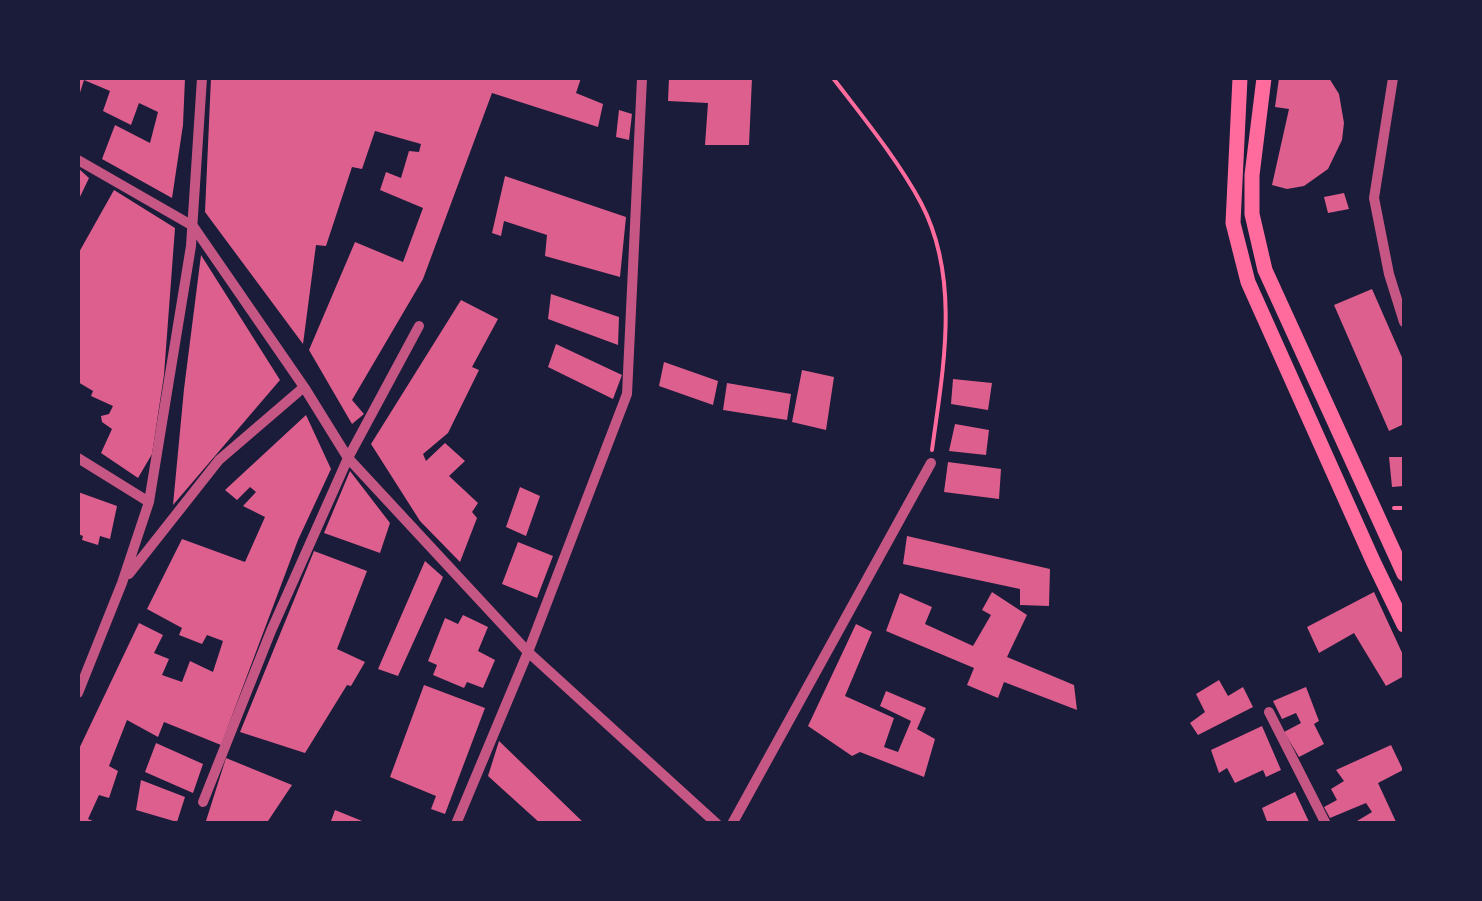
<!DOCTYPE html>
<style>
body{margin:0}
#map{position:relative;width:1482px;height:901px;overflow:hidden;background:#1b1b3a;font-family:"Fira Sans Condensed",sans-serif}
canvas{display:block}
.frame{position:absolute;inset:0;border:80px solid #1b1b3a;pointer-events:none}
</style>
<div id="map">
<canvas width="1482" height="901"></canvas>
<div class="frame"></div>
</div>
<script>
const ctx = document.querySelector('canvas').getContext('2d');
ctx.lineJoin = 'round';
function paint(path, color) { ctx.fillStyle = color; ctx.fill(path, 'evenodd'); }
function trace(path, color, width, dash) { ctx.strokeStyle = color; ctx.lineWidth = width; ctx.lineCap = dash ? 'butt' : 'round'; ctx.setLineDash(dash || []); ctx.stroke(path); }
const building = new Path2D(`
 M78 78 136 80 137 78H185L183 125 172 198 102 159 115 125 150 143 158 112 139 103 131 125 103 111 110 91 84 80 78 99Z
 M211 78H581L576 93 603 104 598 127 492 93 423 279 352 400 364 414 352 424 309 350 355 242 403 262 423 208 380 190 386 172 401 178 409 151 419 152 421 144 375 131 362 169 352 167 326 246 316 245 303 344 205 212Z
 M669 78H752L749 145H705L708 103 668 101Z
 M1279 78H1329L1339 94 1344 123 1342 140 1328 169 1304 186 1287 189 1272 185 1289 109 1275 107Z
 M619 110 632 114 629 140 616 137Z
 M78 168 89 178 78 201Z
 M505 176 626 217 620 277 545 256 547 235 504 221 501 236 492 233Z
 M114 190 175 228 164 375 152 454 138 478 101 453 112 429 102 422 101 416 109 414 113 406 91 396 93 391 78 382V254Z
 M1344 193 1349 209 1328 213 1324 197Z
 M201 255 280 380 173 505 184 389Z
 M1372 289 1404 362V424L1389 431 1334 305Z
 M551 294 619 317 618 345 548 319Z
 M461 300 498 319 472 367 479 370 448 433 423 454 426 461 445 443 465 461 449 476 478 503 472 512 477 518 460 562 420 521 371 444Z
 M556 344 622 375 613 399 548 367Z
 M664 362 718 381 713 405 659 386Z
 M802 370 834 377 826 430 792 422Z
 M953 379 992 383 988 410 951 404Z
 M727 383 791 394 787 420 723 410Z
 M306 415 331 469 298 540 221 745 164 722 158 737 127 720 109 766 118 771 109 798 99 795 88 819 100 824H78V751L139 623 163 635 154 653 169 659 162 675 182 682 190 661 213 672 223 641 207 635 202 644 179 635 182 628 147 609 182 539 245 562 265 517 243 506 256 492 250 487 237 500 225 490Z
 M955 424 989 430 986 455 949 451Z
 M1389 457H1404V486L1392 487Z
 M948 462 1001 469 999 499 944 492Z
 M350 471 390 523 380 553 324 533Z
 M520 487 540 496 526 536 506 527Z
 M78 492 117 506 110 539 100 536 98 545 82 540 83 536 78 534Z
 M907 536 1050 569 1049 606 1020 605V589L903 564Z
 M518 542 553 556 537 598 502 584Z
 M314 551 367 571 337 649 365 662 351 686 347 685 305 753 240 732Z
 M425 561 443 577 398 676 378 669Z
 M992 592 1027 615 1007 657 1074 685 1077 710 1004 682 998 698 967 685 974 668 886 631 900 593 932 607 925 624 973 646 991 615 982 610Z
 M1374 592 1404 657V676L1386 686 1354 633 1319 653 1307 627Z
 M463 615 488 627 478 651 495 660 483 688 467 682 464 688 433 675 437 665 428 661 445 618 458 624Z
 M856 624 872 632 845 696 894 718 884 747 898 752 911 721 880 706 886 691 926 708 917 729 935 739 924 777 860 752 852 756 808 726Z
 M1219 680 1228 696 1243 687 1253 707 1198 735 1190 723 1205 712 1196 694Z
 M424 685 485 708 445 814 431 809 436 796 390 777Z
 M1306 687 1319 721 1314 724 1324 744 1299 757 1284 732 1301 723 1296 713 1282 719 1273 701Z
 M1262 726 1281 770 1266 777 1263 770 1235 783 1227 768 1219 773 1211 750Z
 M499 741 585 824H541L488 776Z
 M156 743 203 764 193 793 145 772Z
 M1391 745 1403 770 1378 783 1397 824H1352L1372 812 1366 803 1330 818 1324 807 1337 800 1331 789 1344 781 1336 770Z
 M226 758 292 785 266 824H205Z
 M141 780 185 797 177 822 136 810Z
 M1295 792 1310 824H1268L1262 808Z
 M335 810 367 823V824H330Z`);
const path = new Path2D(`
 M833 78C862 116 898 160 921 203 961 279 943 369 932 450
 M1394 508H1404`);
const minor = new Path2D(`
 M1393 78 1374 198 1389 274 1404 322
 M78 160 193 226 304 387 348 458 528 652 717 824
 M78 458 149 502
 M129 574 219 460 304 387
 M78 693 122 583 149 502 191 246 202 78
 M1269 712 1326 824
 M203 802 271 631 348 458 419 326
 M456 824 528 652 627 394 642 78
 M732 824 931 463`);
const primary = new Path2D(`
 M1240 78 1233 223 1248 282 1373 561 1404 625
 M1264 78 1252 175V214L1265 270 1404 574`);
paint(building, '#dd5f8e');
trace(path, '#ff6b9d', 4);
trace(minor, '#c65784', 10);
trace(primary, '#ff6b9d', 15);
</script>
